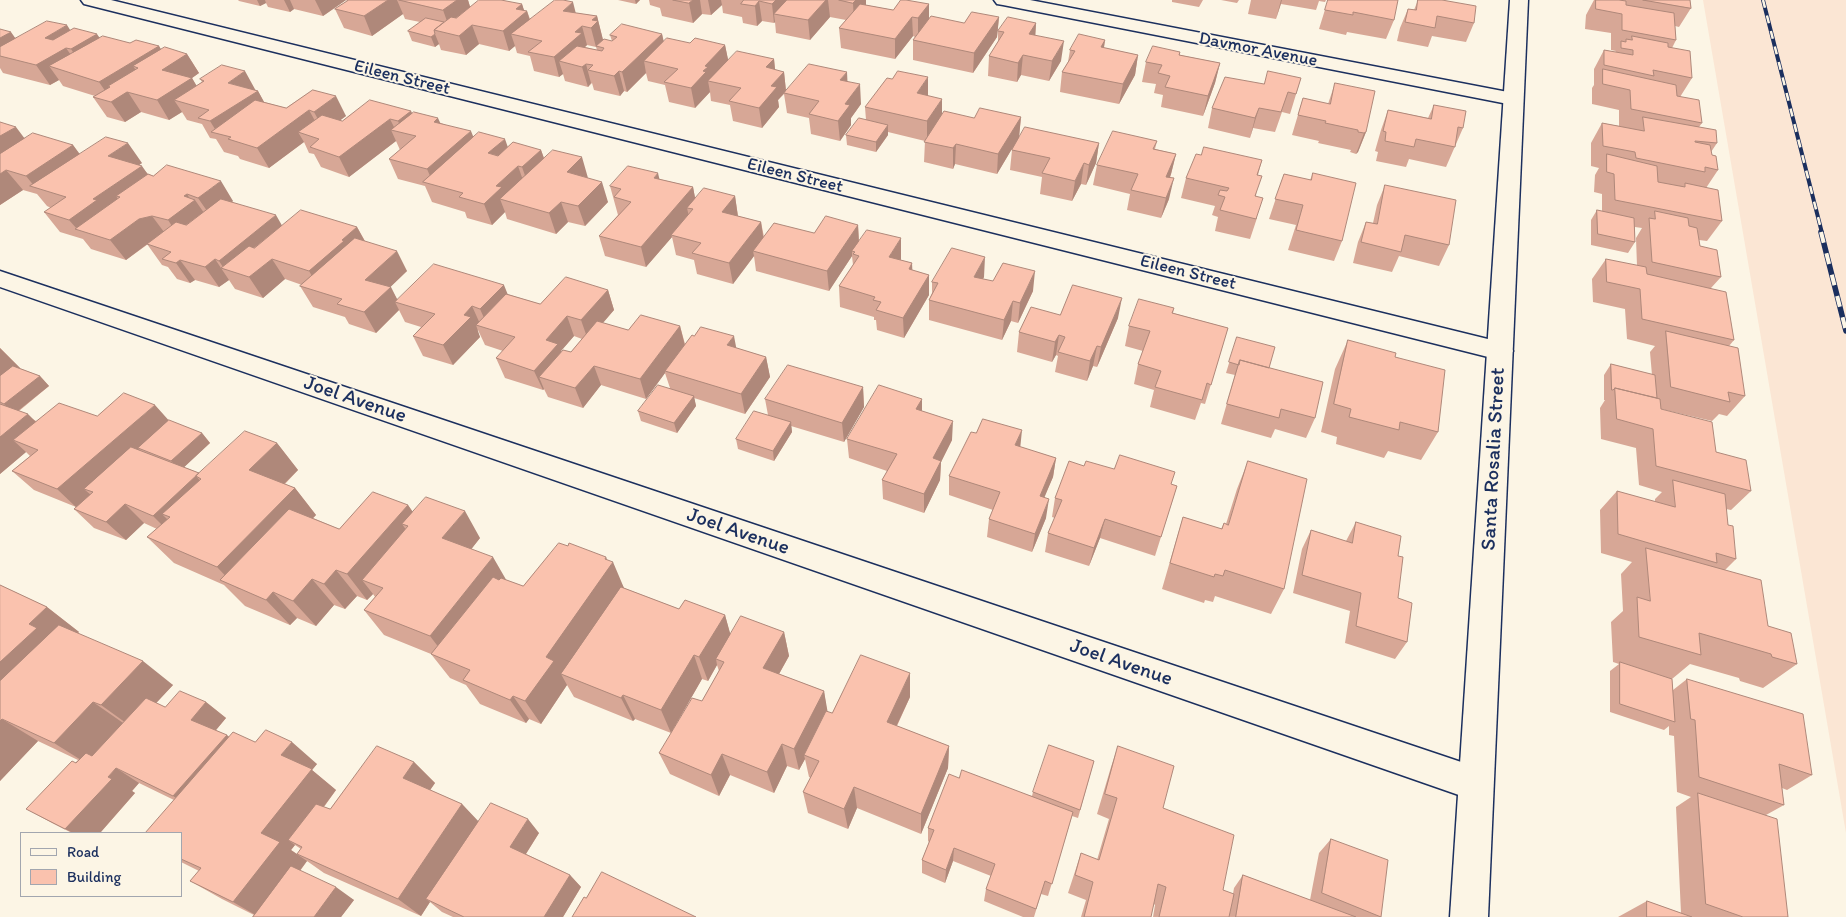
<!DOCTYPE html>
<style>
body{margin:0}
#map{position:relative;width:1846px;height:917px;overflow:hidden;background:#fcf5e5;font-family:Itim,sans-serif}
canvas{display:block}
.legend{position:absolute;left:20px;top:832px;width:162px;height:65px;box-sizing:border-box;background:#fcf5e5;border:1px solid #a2a6af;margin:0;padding:6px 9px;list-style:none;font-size:15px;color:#1b2f5e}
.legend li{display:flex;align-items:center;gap:10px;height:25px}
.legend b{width:25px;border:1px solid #a2a6af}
</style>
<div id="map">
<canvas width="1846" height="917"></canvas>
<ul class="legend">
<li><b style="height:6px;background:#fcf5e5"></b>Road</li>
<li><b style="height:14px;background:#fac2ae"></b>Building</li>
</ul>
</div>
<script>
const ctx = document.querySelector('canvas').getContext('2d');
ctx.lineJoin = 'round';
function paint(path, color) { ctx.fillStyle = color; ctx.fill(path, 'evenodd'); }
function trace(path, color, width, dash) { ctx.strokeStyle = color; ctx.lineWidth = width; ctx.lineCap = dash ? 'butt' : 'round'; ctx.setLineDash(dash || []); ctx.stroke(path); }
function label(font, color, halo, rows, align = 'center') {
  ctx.font = font + ' Itim,sans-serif'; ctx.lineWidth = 4; ctx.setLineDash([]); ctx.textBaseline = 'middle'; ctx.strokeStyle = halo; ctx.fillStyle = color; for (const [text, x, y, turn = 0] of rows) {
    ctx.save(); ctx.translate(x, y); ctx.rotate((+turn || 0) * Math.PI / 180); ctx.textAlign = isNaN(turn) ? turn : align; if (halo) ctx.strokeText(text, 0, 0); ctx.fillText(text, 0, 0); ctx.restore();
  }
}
const built = new Path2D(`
 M1703 0H1846V833Z`);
const minor = new Path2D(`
 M81 0H111L1500 342 1509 345 1513 351 1509 357 1500 360 84 4Z
 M994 0H1030L1513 93 1520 95 1523 99 1520 103 1513 105 1003 5 997 4Z
 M0 271 1476 767 1488 772 1493 784 1488 796 1476 801 0 287Z`);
const tertiary = new Path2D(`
 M1510 0H1528L1488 917H1450Z`);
const railFar1 = new Path2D(`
 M1763 0 1822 233`);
const rail = new Path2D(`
 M1821 232 1846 331`);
const wall = new Path2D(`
 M238 0H468L470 7 522 4 524 11H527L530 19 576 13 597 16 603 40 612 41 610 35 662 34 664 42 725 45 728 60 774 59 775 70 784 72 786 91 847 81 861 104 851 118V125L840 141 811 134 809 118 787 113 784 94 778 100 779 107 762 128 733 121 730 105 711 101 710 92 695 108 669 102 665 85 648 81 646 73 627 92 624 91 620 96 594 90 592 83 588 87 565 81 563 74 559 77 534 71 530 56 517 53 515 46 509 51 479 44 466 55 441 50 439 44 435 47 412 41 408 31 420 22 405 19 403 14 372 36 344 28 335 9 347 1 346 0 323 16 294 9 290 12 268 7 266 3 260 6 239 1ZM587 45 596 47 597 50 585 47Z
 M618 0H640L636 4Z
 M649 0H866V5L893 10 929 4V20L964 23 999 17 997 37 973 73 913 60V40L915 37 913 36 895 59 841 48 839 28 846 20 830 17 810 40 776 33 775 22 774 23 762 21 757 26 743 23 742 17 723 13 722 5 711 15 702 14 693 23 662 16 660 8 650 5Z
 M1172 0H1203L1199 7 1172 2Z
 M1221 0H1239L1237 3Z
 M1251 0H1326L1325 2 1319 1 1316 10 1281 4 1276 19 1248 14Z
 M1328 0 1394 20 1386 39 1347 32 1346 35 1319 29Z
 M1418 0H1442L1474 23 1466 42 1432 36 1428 47 1397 41 1400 28 1408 9 1414 10Z
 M1594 0H1690L1691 8 1679 27 1675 26 1676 40 1672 48 1692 78 1680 97 1702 123 1699 127 1717 143 1711 152 1712 155 1718 170 1706 188 1722 221 1707 241 1699 240 1700 246 1721 277 1711 288 1734 340 1729 346 1745 396 1727 416 1719 414 1712 421 1661 409 1716 452 1751 491 1731 510 1726 509 1728 525 1736 559 1725 570 1797 664 1763 688 1740 681 1739 678 1690 664 1672 679 1673 690 1687 679 1812 775 1787 790 1782 788 1784 805 1766 815 1788 917H1618L1647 901 1681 913 1676 807 1691 797 1677 792 1674 736 1669 735V726L1664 730 1610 712V671L1619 664 1613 662 1611 622 1623 611 1621 574 1632 562 1601 553 1600 510 1617 491 1655 502V499L1662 492 1639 485 1636 448 1601 439 1600 408 1605 400H1604V375L1611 364 1652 375 1650 352 1655 346 1627 339 1625 309 1593 302 1592 279 1606 259 1637 266 1636 238 1642 228 1635 227V242L1628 253 1591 245V220L1597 210 1602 211V194L1594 192 1595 175 1599 168 1591 166V143L1602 123 1619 126V110L1592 104V88L1594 85V69L1604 50 1615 52 1616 51 1611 50V33L1585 29 1586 15Z
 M1036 23 1035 35 1061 61 1049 81 1021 75 1017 82 988 76 989 56 998 42V31Z
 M0 29 15 38 70 31 100 38 130 43 159 46 161 50 187 54 199 73 192 78 196 86 202 82 200 79 256 90 258 91 264 102 286 108 313 90 346 116 340 120 342 121 411 111 412 113 441 123 473 137 508 147 541 150 544 158 587 178 608 202 585 226 568 222 556 234 507 219 505 212 492 225 467 218 465 212 432 202 425 186 398 179 389 159 400 150 396 141 349 177 321 167 314 154 309 153 304 142 269 168 240 159 238 156 224 152 216 139 210 138 202 124 187 120 182 112 169 120 141 112 125 122 107 117 93 97 95 96 63 86 59 80 50 85 3 73 0 68Z
 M1105 40 1104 48 1138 55 1135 75 1119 104 1060 92 1062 72 1068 62 1070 50Z
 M1180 52V55L1220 63 1215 83 1203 116 1161 107 1163 95 1154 93 1156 84 1142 82 1146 62Z
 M1301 78 1290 114 1282 112 1275 132 1253 128 1250 138 1208 128 1212 108 1264 84Z
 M1335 83 1366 132 1358 152 1356 154 1350 152 1351 150 1318 143 1319 141 1292 135 1303 98 1328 104Z
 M928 96 942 115 974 118 1021 117 1019 137 1099 143 1096 163 1086 185 1081 184 1072 201 1040 194 1042 177 1010 170 1012 150 1013 147 997 174 955 164 953 169 924 162 925 141 888 132V135L876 152 847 145 846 135 866 120 865 107Z
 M1434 105 1463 128 1446 167 1409 159 1406 167 1376 161 1378 152 1375 151 1381 130 1388 110 1428 118Z
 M0 122 24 138 73 145 79 154 142 163 139 165 148 174 233 201 232 202 282 226 357 227 365 241 407 271 390 287 397 299 507 294 540 304 608 290 614 310 603 323 628 330 680 326 685 344 736 348 766 357 770 377 745 414 694 398 696 406 677 433 641 421 638 411 670 388 665 373 646 399 601 385 583 408 548 397 544 389 543 390 505 378 496 358 503 351 485 345 478 330 477 331 480 337 453 365 423 356 413 336 421 327 405 322 399 310 376 333 349 324 345 317 313 307 300 286 302 285 285 279 263 298 235 289 229 280 219 287 195 280 190 283 177 279 168 267 162 265 147 244 155 239 126 260 91 249 83 239 60 232 44 212 51 208 47 206 37 194 23 190 0 205ZM574 336 582 339 571 352H561V351Z
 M1157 141 1155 149 1176 154 1170 178 1169 199 1161 218 1127 210 1130 194 1093 185 1097 165Z
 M1201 155 1262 160 1258 175 1256 196 1257 218 1250 239 1215 231 1218 217 1212 215 1215 206 1181 198 1186 178Z
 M1313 173 1342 241 1334 261 1288 250 1296 225 1269 219 1284 174 1310 180Z
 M659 179 693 187 695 198 735 196 738 216 761 222 764 237 814 233 858 225 859 241 901 259V260L912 263V270L929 275V295L904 338 877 330 876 320H874V317L840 307 839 286 853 265 852 256 829 291 756 271 754 256 733 284 697 274 694 260 676 255 672 237 646 267 605 256 599 236 618 215 610 186Z
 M1385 185 1449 245 1439 266 1399 256 1392 272 1353 263 1358 242 1366 222 1373 223 1377 205Z
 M984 277 983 279 1033 291 1018 323 1011 321 1002 340 929 320V300L932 293V282Z
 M1174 308 1173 313 1228 328 1205 404 1201 403 1195 420 1150 407 1154 390 1134 384 1138 364 1143 351 1125 346 1129 326Z
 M1060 315 1118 318 1097 367 1093 366 1087 381 1055 372 1058 356 1056 355 1052 362 1017 352 1019 332Z
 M1237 337 1269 368 1315 418 1306 438 1275 429 1271 438 1221 424 1235 375 1226 373Z
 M1348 340 1395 357 1438 432 1421 460 1388 451 1384 458 1336 444 1337 437 1321 432 1335 369Z
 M0 348 20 368H19L40 376 49 386 19 411 36 421 97 416 169 421 202 433 210 443 184 467 199 473 277 443 298 470 285 484 295 488 316 515 313 518 339 529 408 505 413 512 480 538 471 549 506 580 523 586 608 560 624 588 679 609 725 615 730 634 784 632 789 656 779 674 824 691 827 712 832 713 910 697 897 726 949 746 948 768 921 834 857 808 848 829 808 813 803 792 811 778 809 777 805 759 799 770 787 766 774 793 730 775 719 796 670 774 659 753 702 701 719 671 717 665 708 681 702 679 671 733 635 719 633 721 574 697 567 685 541 724 529 719 526 723 480 704 466 685 450 678 431 654 384 635 364 610 375 597 373 594 367 600 357 596 345 609 334 605 316 626 297 618 290 625 245 606 224 585 174 563 147 537 157 529 144 523 126 540 94 528 74 509 76 507 34 490 12 471 30 456 26 452 0 474Z
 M863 387 864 407 844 442 791 426 792 432 774 461 738 449 736 439 768 415 765 399Z
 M922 399V411L952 440 941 462 940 480 924 513 883 499 882 480 887 471 849 458 847 439Z
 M1020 447 1056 458 1053 477 1044 497 1046 518 1032 552 987 537 989 519 993 510 949 495V476Z
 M1248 461 1284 589 1271 614 1215 596 1213 602 1205 600 1204 603 1162 589 1175 544 1183 517 1221 529 1224 523 1226 524 1237 489Z
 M1084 466 1114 469 1177 486 1155 556 1100 538 1089 566 1045 552 1048 533 1055 518 1052 517 1055 498Z
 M1356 522 1398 556V598L1407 642 1395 659 1345 643 1350 611 1293 593 1302 549 1311 530 1346 541Z
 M0 585 47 607 79 632 78 633 173 685 156 703 165 707 206 702 226 718 216 730 229 737 255 742 317 764 312 770 336 790 324 807 330 809 414 762 435 783 430 790 462 804 478 822 539 833 526 854 570 875 581 887 563 917H453L442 912 430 902 421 916 324 873 297 854 301 849 295 845 291 850 307 861 300 871 354 900 341 917H253L254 915 222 899 190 881 199 871 181 862V833L174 800 139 783 132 791 135 793 100 833H72L52 823 26 809 78 760 38 741 0 781Z
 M1118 746 1223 890 1233 894 1234 888 1243 875 1310 900 1319 853 1331 839 1381 917H1153L1155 905 1154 904 1150 917H1081L1086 900 1068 893 1081 853 1097 860 1109 819 1097 814 1111 767Z
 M1094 761 1078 818 1072 816 1048 896 1041 894 1034 917H1023L984 901 986 889 991 876 953 861 945 883 922 873V860L929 842 928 841V828L959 778 1032 796 1033 792Z`);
const shadedWall = new Path2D(`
 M257 0H265L266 3 260 6Z
 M284 0H290L294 9 290 12Z
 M315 0H346L323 16Z
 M388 0H397L403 14 372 36 364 16Z
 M457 0H468L472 13 448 24 443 10Z
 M635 0H640L636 4Z
 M693 0H700L702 14 693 23 689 3Z
 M708 0H721L722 5 711 15Z
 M776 0H791L774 14 775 22 774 23 772 4Z
 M826 0H828L830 17 810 40 808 20Z
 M856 0H866V8L854 22 853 3Z
 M1281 0H1282L1276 19Z
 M759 1 762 21 757 26 755 6Z
 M573 2 578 22 563 11Z
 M522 4 525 13 527 11 533 31 511 34 515 46 509 51 503 31 516 9Z
 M929 4V24L918 38V18Z
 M597 16 603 40 596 47 591 28 592 20Z
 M912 17 913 36 895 59V39Z
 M999 17 997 37 973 73 974 53Z
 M1036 23 1035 42 1029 34Z
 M67 25 79 44 97 34 110 53 84 69 71 49 66 48 80 68 49 66 59 80 50 85 36 65 45 38Z
 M472 25 479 44 466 55 459 36Z
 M582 26 587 45 585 47 587 53 559 61 563 74 559 77 554 57 575 32Z
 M11 32 25 52 0 56V38Z
 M435 34 439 44 435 47 431 37Z
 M662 34 666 54 644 61 646 73 627 92 622 72Z
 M1105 40 1102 59 1101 47Z
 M1064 41 1061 61 1049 81 1052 61Z
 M725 45 729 64 708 81 710 92 695 108 691 88 703 71 705 66Z
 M159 46 170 64 187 54 199 73 192 78 204 98 174 100 182 112 169 120 138 68 133 66 144 82 128 92 141 112 125 122 111 102 112 101 99 82ZM108 86 110 87 116 99Z
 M1023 55 1021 75 1017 82 1018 63Z
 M1138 55 1135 75 1119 104 1123 84Z
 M774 59 776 79 766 67Z
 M1220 63 1215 83 1203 116 1208 96Z
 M586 64 591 83 588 87 582 67Z
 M245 71 256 91 228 83Z
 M619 71 624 91 620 96 614 76Z
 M784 72 786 91 778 100 779 107 762 128 759 108 771 86Z
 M847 72 848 92 840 80Z
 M928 77V97L917 93Z
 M860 84 861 104 851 118V125L840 141 838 121 845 104Z
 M258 91 269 111 218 134 210 121Z
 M336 96 346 116 325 132 314 112Z
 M942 99V119L927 141V121Z
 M1259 108 1250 138 1255 118Z
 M309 110 320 130 298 132 304 142 269 168 257 148Z
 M411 111 419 131 403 133 398 121Z
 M1021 117 1019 137 997 174 998 154Z
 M438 118 447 138 434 122Z
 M390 119 396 131 391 130 396 141 349 177 339 157Z
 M888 125V135L876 152V142Z
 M16 127 31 147 0 166V136Z
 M471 131 479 151 434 185 427 169Z
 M1366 132 1358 152 1356 154 1364 133Z
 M505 139 512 159 488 153Z
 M128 143 142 163 123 176 108 156Z
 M1099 143 1096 163 1086 185 1089 165Z
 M956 144 955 164 953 169V148Z
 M73 145 88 165 35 187 26 176Z
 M541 150 548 170 529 187 522 167Z
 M1176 154 1171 174 1162 197 1166 177Z
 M582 157 588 178 567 172Z
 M1084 163 1081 184 1072 201 1075 181Z
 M142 166 156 186 120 197 116 196 124 208 77 229 69 220 93 199Z
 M518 166 525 186 500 199 505 212 492 225 484 204 496 186Z
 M6 170 23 190 0 205V174Z
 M658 173 663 194 654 178Z
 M1174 178 1169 199 1161 218 1166 198Z
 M221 181 233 201 212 218 198 198Z
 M602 182 608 202 585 226 578 206Z
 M693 187 697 208 693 209 687 208 689 217 671 235 672 237 646 267 641 247Z
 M187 194 192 202 195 200 209 220 182 241 168 220 184 196Z
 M735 196 738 217 722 212Z
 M561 202 568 222 556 234 549 213Z
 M276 215 288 236 225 270 219 261Z
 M152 216 167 236 154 239 126 260 110 240 139 219Z
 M761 222 764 243 753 251 754 256 733 284 729 263Z
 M858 225 859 245 852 251V256L829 291 827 271Z
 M357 227 368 247 321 291 309 271 342 240Z
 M901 238V259L890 277 889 257Z
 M397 251 407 271 377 300 365 280Z
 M985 257 984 277 973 297 974 277Z
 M215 259 229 280 219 287 205 267Z
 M272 259 285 279 263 298 249 277Z
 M180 260 195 280 190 283 176 263Z
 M912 263 913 283 909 269Z
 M1035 271 1033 291 1018 323 1020 303Z
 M929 275V295L904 338 903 318Z
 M504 285 512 305 489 329 480 309Z
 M391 287 399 303 395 302 399 310 376 333 364 312Z
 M608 290 614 310 588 340 581 320Z
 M1122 298 1118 318 1097 367 1101 347Z
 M1013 301 1011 321 1002 340 1004 320Z
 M472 306 481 326 476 325 480 337 453 365 443 345 464 315Z
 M567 316 574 336 561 351 566 364 539 377 544 389 543 390 534 371 546 340Z
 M680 326 685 346 665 371V373L646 399 640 379Z
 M1059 335 1056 355 1052 362 1055 342Z
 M734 336 738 357 727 345Z
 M1097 346 1093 366 1087 381 1090 361Z
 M0 348 20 368 0 383Z
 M766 357 770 377 745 414 741 394Z
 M594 366 601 385 583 408 575 388Z
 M40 376 49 386 14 414 4 404Z
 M863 387 864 407 844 442 842 423Z
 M694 396 696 406 677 433 674 423Z
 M922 399V418L916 409Z
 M155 405 172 424 138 448 141 452 93 492 84 489 91 495 77 508 57 489Z
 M28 414 48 434 13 440 26 452 0 474V437Z
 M953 421 952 440 941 462 940 480 924 513V494L933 458Z
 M791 422 792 432 774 461 773 451Z
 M1022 430 1020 450 1015 445Z
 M202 433 210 443 180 471 171 461Z
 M277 443 298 470 271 497 249 470Z
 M1056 458 1053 477 1037 515 1040 496Z
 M199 473 201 479 196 476 213 495 170 517 162 514 177 529 172 535 153 516Z
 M295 488 316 515 244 590 237 588 217 567Z
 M1049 499 1046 518 1032 552 1035 534Z
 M125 504 144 523 126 540 106 522Z
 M408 505 426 532 402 524 416 544 362 580 373 594 367 600 347 574Z
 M465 511 480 538 459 565 442 538Z
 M1105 519 1100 538 1089 566 1094 548Z
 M493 557 508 583 449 661 430 636Z
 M606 557 610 566 613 562 624 588 561 674 567 685 541 724 525 701 546 657Z
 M336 570 357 596 345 609 324 584Z
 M312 579 334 605 316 626 293 601Z
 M273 592 297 618 290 625 266 600Z
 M47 607 79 632 63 647 0 696V662L29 624Z
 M725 615 732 640 716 659 717 665 708 681 699 657Z
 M784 632 789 656 769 692 763 668Z
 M694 655 702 679 671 733 661 710Z
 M143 661 173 685 133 728 101 705Z
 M910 673V697L888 744 887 722Z
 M824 691 828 714 804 755 805 759 799 770 794 749Z
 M623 695 635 719 633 721 621 698Z
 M513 696 529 719 526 723 510 700Z
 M93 702 126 725 89 765 54 743Z
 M206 702 226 718 211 736 191 720Z
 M2 719 38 741 0 781V721Z
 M227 735 246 751 195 811 173 796Z
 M292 742 317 764 312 770 336 790 296 844 288 840 295 845 291 850 307 861 265 917H259L233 902 261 833 281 755Z
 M782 744 787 766 774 793 767 772Z
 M949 746 948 768 921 834V814Z
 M722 754 730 775 719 796 711 775Z
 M414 762 435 783 424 799 403 778Z
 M116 768 139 783 132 791 135 793 100 833H73L65 829Z
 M854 787 857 808 848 829 844 809Z
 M462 804 481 824 426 899 430 902 421 916 398 899Z
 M528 819 539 833 522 860 510 847Z
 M954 848 953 861 945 883 946 870Z
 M570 875 581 887 563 917H544Z
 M336 887 354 900 341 917H314Z`);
const building = new Path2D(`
 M349 0H388L364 16 335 9Z
 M399 0H457L443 10Z
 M479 0H501L522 4 516 9 527 11 503 31 472 25 459 36 434 30 451 17 456 18Z
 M555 0H563L573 2 563 11 597 16 592 20 598 21 591 28 582 26 575 32 582 33 554 57 528 52 542 41 511 34Z
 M673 0H693L689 3Z
 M744 0H776L772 4 759 1 755 6 741 4Z
 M787 0H826L808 20 774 14Z
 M839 0H856L853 3Z
 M901 0H906L929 4 918 18 912 17 895 39 839 28 860 4 893 10Z
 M1328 0H1398L1394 20 1353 12V15L1325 10Z
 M1418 0H1442L1476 6 1474 23 1437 16 1435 28 1405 22 1408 9 1416 10Z
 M1596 0H1619L1626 1V5L1674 13 1676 40 1622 30V14L1596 9Z
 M1643 0H1690L1691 8Z
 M972 12 999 17 974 53 913 40 931 16 964 23Z
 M1008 17 1036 23 1029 34 1064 41 1052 61 1023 55 1018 63 989 56 1004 32 998 31Z
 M426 18 444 22 434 30 435 34 431 37 408 31Z
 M47 21 67 25 45 38 53 40 74 28 97 34 71 49 66 48 36 65 0 56V47Z
 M622 24 662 34 622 72 619 71 614 76 588 70 593 65 586 64 582 67 559 61 577 46 602 51 604 48 596 46 604 39 612 41 617 37 610 35Z
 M0 29 11 32 0 38Z
 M1079 34 1105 40 1101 47 1138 55 1123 84 1062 72 1075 51 1070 50Z
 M103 36 130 43 136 40 159 46 99 82 49 66Z
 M1632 36 1668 43V47L1690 51 1692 78 1653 70 1654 76 1604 65V50L1633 55V50L1621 48V41L1626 42V39L1632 40Z
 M667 38 690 43 695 38 725 45 705 66 708 67 703 71 706 72 691 88 664 82 678 69 644 61Z
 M1153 46 1180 52 1179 55 1220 63 1208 96 1165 87 1170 76 1158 73 1162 65 1146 62Z
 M165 47 187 54 162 70 192 78 157 100 127 92 111 102 93 97 110 87 108 86 138 68 133 66Z
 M737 51 774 59 766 67 784 72 771 86 777 87 759 108 729 101 741 88 708 81Z
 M809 64 847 72 840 80 860 84 845 104 850 105 838 121 809 114 819 101 784 93Z
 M222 65 245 71 228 83 258 91 210 121 198 118 209 110 174 100 204 81 200 79Z
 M1603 69 1676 85 1677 96 1699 100 1702 123 1631 109 1630 90 1603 84Z
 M898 71 928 77 917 93 942 99 927 121 865 107 887 78 892 79Z
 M1268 71 1301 78 1296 94 1288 92 1281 112 1259 108 1255 118 1212 108 1225 77 1264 84Z
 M1335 83 1375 91 1366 132 1364 133 1358 132V130L1325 123 1326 121 1298 115 1303 98 1330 104Z
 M313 90 336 96 314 112 309 110 257 148 228 139 231 137 211 132 255 100 286 108Z
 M370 100 411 111 398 121 390 119 339 157 310 147 319 139 298 132 322 115 342 121Z
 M1434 105 1466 111 1463 128 1458 127 1455 147 1416 139 1414 147 1385 141 1386 132 1383 131 1388 110 1431 119Z
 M980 108 1021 117 998 154 956 144 953 148 924 142 944 111 974 118Z
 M414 112 438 118 434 122 471 131 427 169 389 159 416 136 391 130Z
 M1643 117 1716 130 1717 143 1695 141V142L1710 145 1712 155 1716 156 1718 170 1705 167V172L1636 158 1635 152 1603 146 1602 123 1644 131Z
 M859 118 888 125 876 142 846 135Z
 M0 122 16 127 0 136Z
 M1025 127 1099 143 1089 165 1084 163 1075 181 1042 173 1050 158 1012 150Z
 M1113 131 1157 141 1153 149 1176 154 1166 177 1174 178 1166 198 1131 190 1138 174 1097 165Z
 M479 132 505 139 488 153 498 156 513 142 541 150 522 167 518 166 496 186 502 187 484 204 459 197 463 193 423 182Z
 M33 133 73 145 26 176 6 170 0 174V154Z
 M106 137 128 143 108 156 142 166 93 199 97 200 69 220 44 212 66 197 30 186Z
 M1204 147 1262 160 1257 175 1262 176 1255 196 1263 198 1256 219 1220 210 1225 197 1218 195 1220 190 1227 191 1229 188 1186 178 1196 154 1201 155Z
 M553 150 582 157 567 172 602 182 578 206 561 202 549 213 500 199Z
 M1607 154 1657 166 1658 182 1685 187V183L1718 190 1722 221 1615 200 1614 174 1607 172Z
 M167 165 221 181 198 198 187 194 184 196 195 200 168 220 152 216 139 219 110 240 75 229 120 197 116 196 148 174 153 176Z
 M628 166 658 173 654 178 693 187 641 247 599 236 631 202 614 197 621 189 610 186Z
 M1313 173 1356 183 1342 241 1296 230 1303 205 1275 199 1284 174 1311 180Z
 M1385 185 1456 200 1449 245 1405 235 1401 252 1361 242 1366 222 1377 224Z
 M704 188 735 196 722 212 761 222 729 263 692 253 701 243 671 235 693 209 687 208Z
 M221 199 276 215 219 261 215 259 205 267 180 260 176 263 162 259 171 252 147 244 176 222 186 225Z
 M301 210 357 227 342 240 344 241 309 271 272 259 249 277 221 268 249 246 254 248Z
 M1597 210 1634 218 1635 242 1598 234Z
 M1655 211 1688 218 1689 226 1697 228 1700 246 1717 250 1721 277 1652 262 1649 218 1655 219Z
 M826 216 858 225 827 271 753 251 774 223 814 233Z
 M867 230 901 238 889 257 912 263 909 269 929 275 903 318 876 310 881 302 873 300 875 297 839 286 859 256 853 254 855 252 852 251Z
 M355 238 397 251 365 280 391 287 364 312 337 304 342 299 300 286Z
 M952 248 985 257 974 277 993 281 1003 263 1035 271 1020 303 1013 301 1004 320 929 300 938 283 932 282Z
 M1606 259 1646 267 1647 274 1726 292 1734 340 1642 319 1640 289 1607 282Z
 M434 264 504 285 480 309 472 306 464 315 471 317 443 345 413 336 435 314 395 302Z
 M566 277 608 290 581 320 567 316 546 340 558 344 534 371 496 358 515 337 476 325 506 294 540 304Z
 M1073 285 1122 298 1101 347 1097 346 1090 361 1058 352 1065 337 1059 335 1055 342 1019 332 1031 307 1060 315Z
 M1139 299 1174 308 1172 313 1228 328 1211 385 1207 383 1202 400 1155 387 1161 371 1138 364 1150 331 1129 326Z
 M641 315 680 326 640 379 594 366 575 388 539 377 563 350 571 352 597 321 628 330Z
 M701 327 734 336 727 345 766 357 741 394 665 371 692 335 694 336Z
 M1666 331 1738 348 1745 396 1728 392 1730 402 1671 387Z
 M1237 337 1275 347 1269 368 1240 360 1239 365 1229 362Z
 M1348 340 1396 353 1395 357 1445 370 1438 432 1400 422 1399 430 1349 417 1351 409 1334 404Z
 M1240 360 1323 382 1315 418 1281 409 1279 418 1227 404Z
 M1611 364 1655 375 1657 398 1615 388 1613 390H1612Z
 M788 365 863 387 842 423 765 399Z
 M13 366 40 376 4 404 0 402V376Z
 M658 385 694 396 674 423 638 411Z
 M879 385 922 399 916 409 953 421 933 458 941 461 924 494 882 480 897 454 847 439Z
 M1615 388 1660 399 1661 409 1712 422 1716 452 1746 460 1751 491 1656 466 1653 429 1617 419Z
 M124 393 155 405 57 489 12 471 38 450 13 440 59 403 97 416Z
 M0 404 28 414 0 437Z
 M754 411 791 422 773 451 736 439Z
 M983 419 1022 430 1015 445 1056 458 1040 496 1049 499 1035 534 989 519 1000 492 949 476 971 432 976 433Z
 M169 420 202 433 171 461 138 448Z
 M245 431 277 443 249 470 295 488 217 567 147 537 170 517 162 514 201 479 196 476Z
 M131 447 199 473 153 516 125 504 106 522 74 509 93 492 84 489Z
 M1120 455 1175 472 1171 484 1177 486 1161 537 1105 519 1094 548 1048 533 1062 500 1055 498 1069 461 1084 466 1086 461 1114 469Z
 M1248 461 1307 479 1284 589 1225 570 1223 576 1215 574 1214 577 1170 563 1183 517 1222 529 1224 523 1228 525Z
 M1673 480 1725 494 1728 525 1733 526 1736 559 1716 553 1717 563 1618 534 1617 491 1675 507Z
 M373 492 408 505 347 574 336 570 324 584 312 579 293 601 273 592 266 600 220 580 289 509 339 529Z
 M426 497 465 511 442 538 493 557 430 636 364 610 383 588 362 580 408 526 402 524Z
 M1356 522 1401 536 1398 556 1403 557 1398 598 1412 603 1407 642 1356 626 1361 593 1302 575 1311 530 1352 543Z
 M559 543 568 546 569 543 606 557 605 559 613 562 546 657 554 661 525 701 513 696 510 700 463 680 470 670 431 654 493 577 499 580 501 578 523 586Z
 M1646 548 1761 580 1768 626 1791 633 1797 664 1772 657 1771 654 1699 633 1701 655 1639 637 1637 597 1650 601Z
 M0 585 47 607 29 624 37 628 0 662Z
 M621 587 679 609 685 600 725 615 699 657 694 655 661 710 623 695 621 698 561 674Z
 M741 616 784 632 763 668 824 691 794 749 782 744 767 772 722 754 711 775 659 753 692 698 702 701 724 662 716 659Z
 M59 625 143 661 101 705 93 702 54 743 2 719 0 721V681Z
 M861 655 910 673 887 722 949 746 921 814 854 787 844 809 803 792 819 761 804 755 826 711 832 713Z
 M1620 662 1672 679 1675 722 1620 704Z
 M1687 679 1803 714 1812 775 1779 764 1784 805 1699 777 1695 720 1691 719Z
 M180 691 206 702 191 720 227 735 173 796 116 768 108 777 112 779 65 829 26 809 72 761 76 763 86 753 92 756 146 698 165 707Z
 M266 730 292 742 281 755 312 769 261 833 280 842 233 902 190 881 201 868 181 859V833H145L233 732 255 742Z
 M1049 745 1094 761 1080 810 1033 792Z
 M377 746 414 762 403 778 462 804 398 899 297 854 302 847 288 840 316 804 330 809Z
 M1118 746 1174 766 1163 808 1234 835 1223 890 1234 894 1229 917H1159L1166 887 1158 884 1151 917H1084L1093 882 1075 875 1081 853 1099 860 1117 798 1105 794Z
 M962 770 1073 812 1052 884 1045 881 1036 909 986 889 995 864 954 848 946 870 922 860 934 830 928 828 949 774 959 778Z
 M1698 793 1777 819 1788 917H1743L1706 904Z
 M491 803 528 819 510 847 570 875 544 917H464L426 899Z
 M1331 839 1388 860 1381 917 1322 893Z
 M291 866 336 887 314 917H253Z
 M602 872 696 917H572L584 897 586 898Z
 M1243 875 1356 917H1236Z
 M1647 901 1692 917H1647Z`);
const farStreetnames = [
 ["Davmor Avenue",1258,50,11],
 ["Eileen Street",402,78,14],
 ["Eileen Street",795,176,14],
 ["Eileen Street",1188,273,14]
];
const streetNames = [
 ["Joel Avenue",355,400,19],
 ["Santa Rosalia Street",1494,459,-87],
 ["Joel Avenue",738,532,19],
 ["Joel Avenue",1121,663,19]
];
paint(built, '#fbe6d4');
trace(minor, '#1b2f5e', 3);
trace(tertiary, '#1b2f5e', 3);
paint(minor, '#fcf5e5');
paint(tertiary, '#fcf5e5');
trace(railFar1, '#1b2f5e', 4);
trace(rail, '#1b2f5e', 5.5);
trace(railFar1, '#fcf5e5', 2.5, [8]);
trace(rail, '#fcf5e5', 4, [11]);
paint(wall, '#d7a796');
paint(shadedWall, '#af887a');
paint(building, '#fac2ae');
trace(building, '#af887a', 1);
label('18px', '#1b2f5e', '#fcf5e5', farStreetnames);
label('21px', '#1b2f5e', '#fcf5e5', streetNames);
</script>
